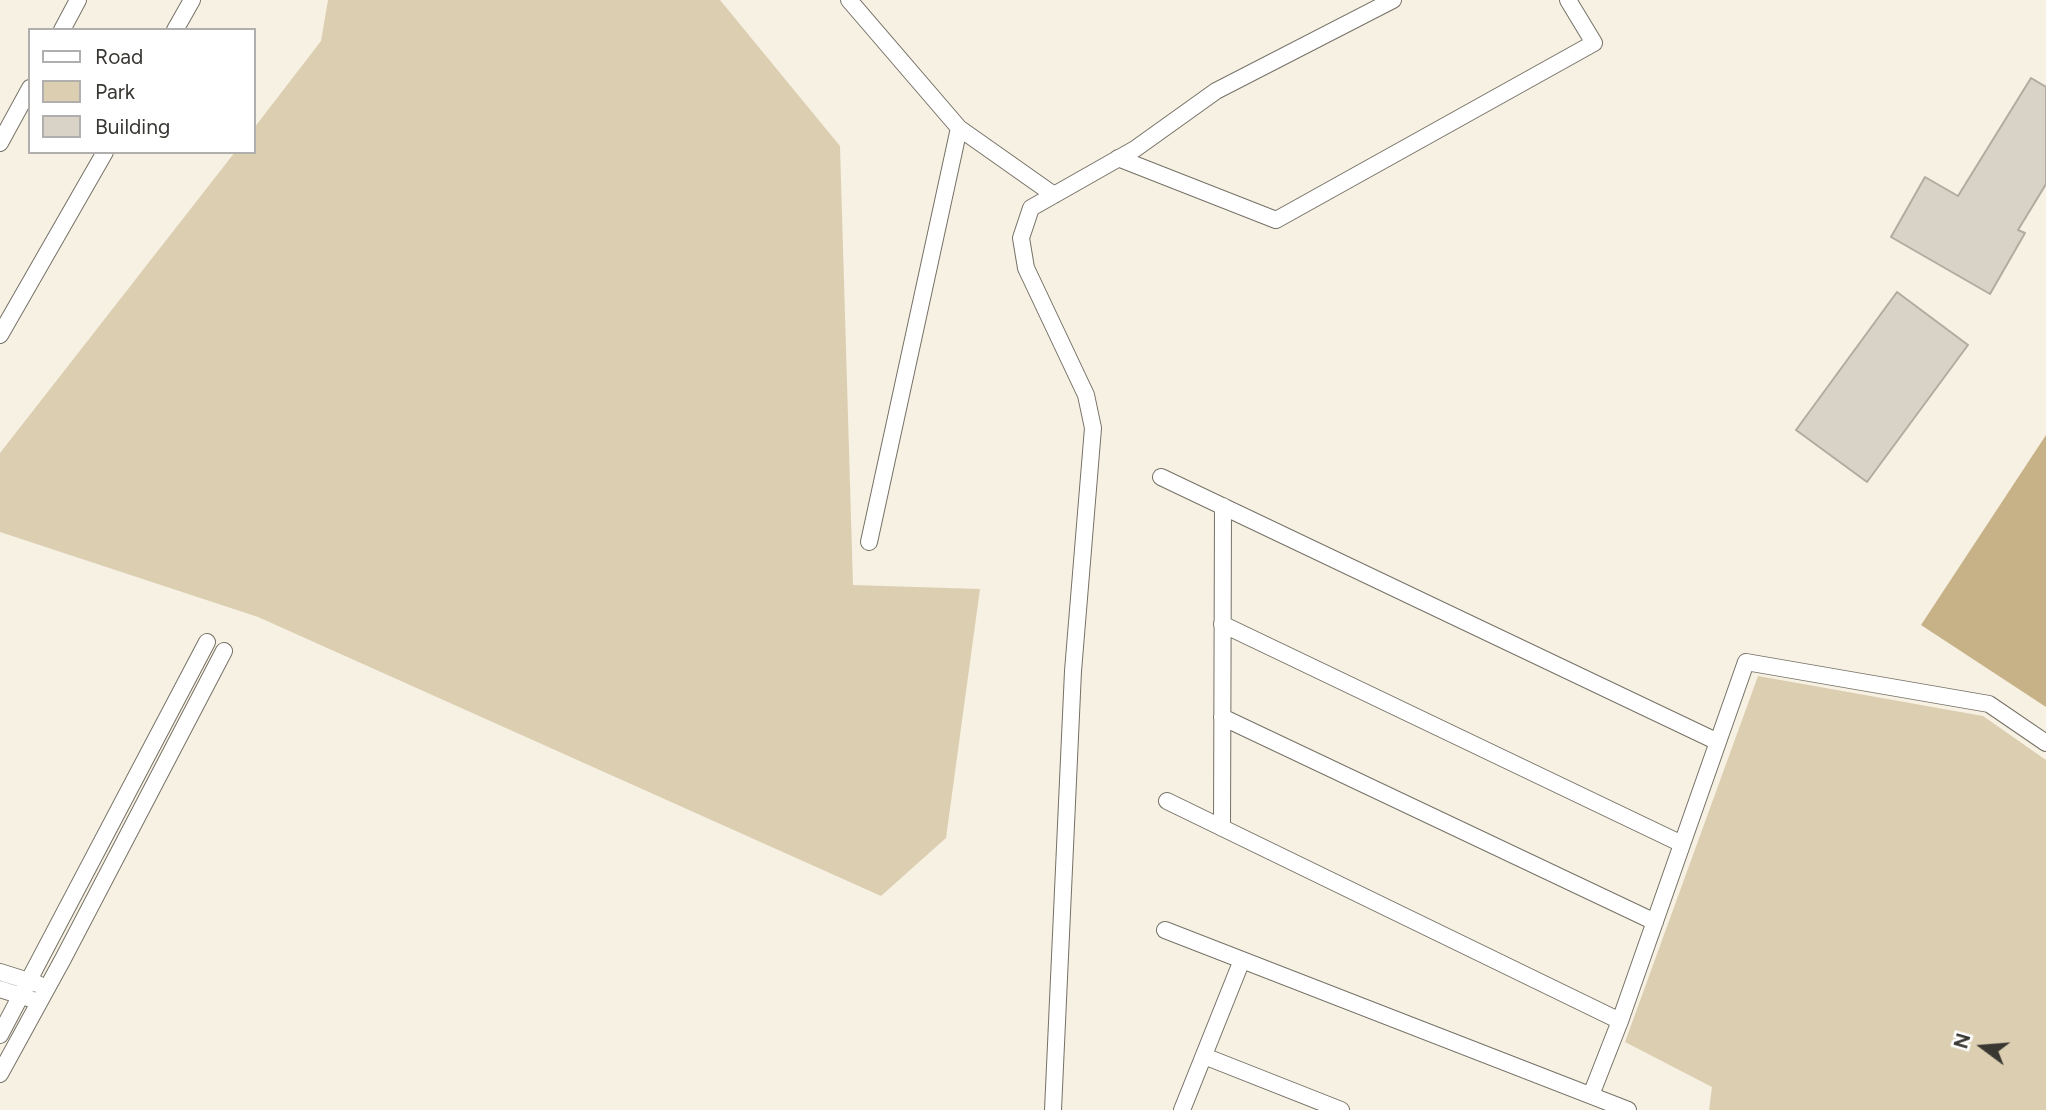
<!DOCTYPE html>
<style>
body{margin:0}
#map{position:relative;width:2046px;height:1110px;overflow:hidden;background:#f7f1e4;font-family:Figtree,sans-serif}
canvas{display:block}
.legend{position:absolute;left:28px;top:28px;width:228px;height:126px;box-sizing:border-box;background:#fff;border:2px solid #b0afad;margin:0;padding:9px 12px;list-style:none;font-size:21px;color:#393732}
.legend li{display:flex;align-items:center;gap:14px;height:35px}
.legend b{width:35px;border:2px solid #b0afad}
.north{position:absolute;left:1948px;top:1012px;width:70px;height:70px;-webkit-text-stroke:5px #fff;paint-order:stroke;rotate:286deg;font-size:19px;font-weight:700;line-height:28px;text-align:center;color:#393732}
.north::after{content:'';display:block;margin:auto;width:24px;height:32px;background:#393732;clip-path:polygon(50% 0,100% 100%,50% 72%,0 100%)}
</style>
<div id="map">
<canvas width="2046" height="1110"></canvas>
<ul class="legend">
<li><b style="height:9px;background:#fff"></b>Road</li>
<li><b style="height:19px;background:#dccfb1"></b>Park</li>
<li><b style="height:19px;background:#d9d3c7"></b>Building</li>
</ul>
<div class="north">N</div>
</div>
<script>
const ctx = document.querySelector('canvas').getContext('2d');
ctx.lineJoin = 'round';
function paint(path, color) { ctx.fillStyle = color; ctx.fill(path, 'evenodd'); }
function trace(path, color, width, dash) { ctx.strokeStyle = color; ctx.lineWidth = width; ctx.lineCap = dash ? 'butt' : 'round'; ctx.setLineDash(dash || []); ctx.stroke(path); }
const green = new Path2D(`
 M328 0H720L840 146 853 585 980 589 946 838 881 896 258 617 0 532V453L235 152H254V128L321 41Z
 M1758 676 1983 716 2046 760V1110H1709L1712 1087 1625 1042Z`);
const forest = new Path2D(`
 M2046 435V707L1921 625Z`);
const building = new Path2D(`
 M2031 78 2046 87V184L2018 230 2025 233 1990 294 1891 237 1925 177 1958 196Z
 M1897 292 1968 345 1867 482 1796 430Z`);
const minor = new Path2D(`
 M849 0 959 128 1054 195
 M62 30 78 0
 M175 30 192 0
 M0 143 30 88
 M1118 158 1276 220 1594 43 1568 0
 M0 335 105 152
 M1161 477 1718 742
 M869 542 959 128
 M1222 624 1682 844
 M1222 717 1655 922
 M1167 801 1620 1021
 M1222 828 1223 506
 M1165 930 1628 1110
 M0 972 38 984
 M0 989 31 999
 M0 1035 207 642
 M1204 1056 1341 1110
 M0 1074 63 959 224 651
 M1591 1095 1620 1021 1746 662 1989 704 2046 743
 M1053 1110 1073 671 1093 428 1086 395 1026 268 1021 238 1031 208 1135 149 1216 91 1393 0
 M1182 1110 1242 960`);
paint(green, '#dccfb1');
paint(forest, '#c7b287');
paint(building, '#d9d3c7');
trace(building, '#b1aca0', 2);
trace(minor, '#767166', 18);
trace(minor, '#fff', 16);
</script>
